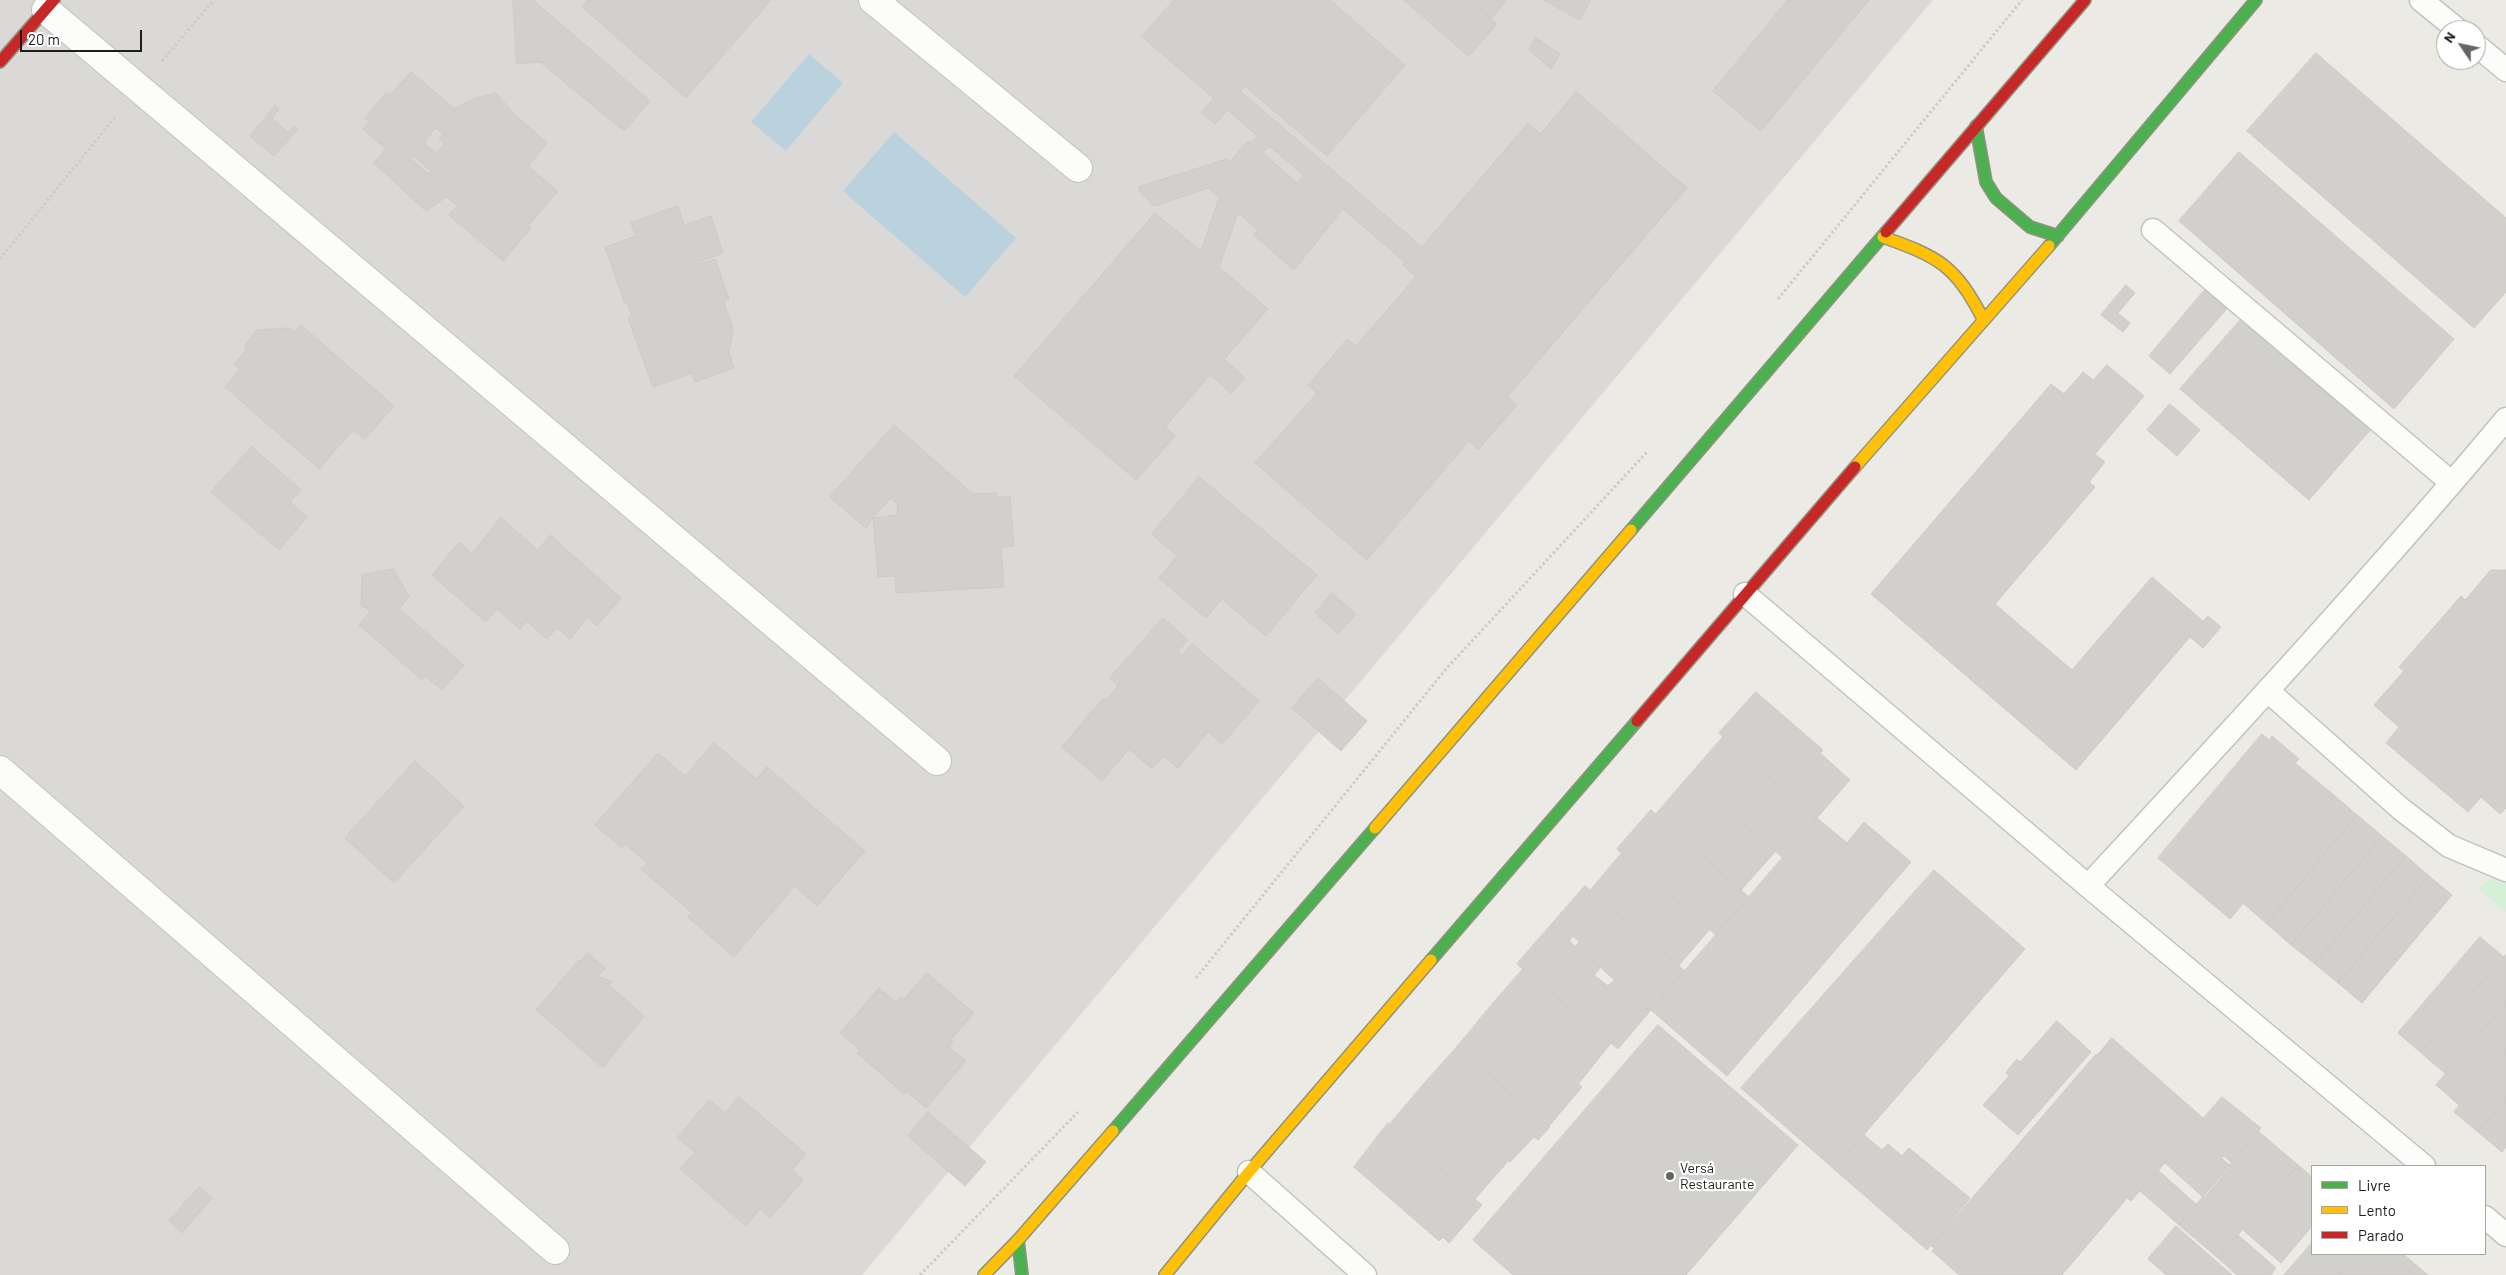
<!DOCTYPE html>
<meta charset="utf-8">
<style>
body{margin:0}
#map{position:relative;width:2506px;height:1275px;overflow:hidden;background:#ebeae5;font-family:Barlow,sans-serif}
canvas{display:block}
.legend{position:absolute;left:2311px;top:1165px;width:175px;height:90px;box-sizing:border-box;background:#fff;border:1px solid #a5a5a5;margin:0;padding:6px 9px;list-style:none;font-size:15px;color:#1d1d1d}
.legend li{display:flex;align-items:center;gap:10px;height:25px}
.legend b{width:25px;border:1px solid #a5a5a5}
.north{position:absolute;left:2436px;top:20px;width:50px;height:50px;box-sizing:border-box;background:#fff;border:1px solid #a5a5a5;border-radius:50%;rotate:304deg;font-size:14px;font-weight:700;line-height:20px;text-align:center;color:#1d1d1d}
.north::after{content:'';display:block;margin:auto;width:18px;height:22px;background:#656563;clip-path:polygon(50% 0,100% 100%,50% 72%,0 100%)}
.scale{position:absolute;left:20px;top:30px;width:122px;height:22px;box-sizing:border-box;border:2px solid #1d1d1d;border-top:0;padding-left:6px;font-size:15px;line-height:18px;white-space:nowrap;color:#1d1d1d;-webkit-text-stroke:4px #fff;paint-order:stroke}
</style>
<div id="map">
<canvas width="2506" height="1275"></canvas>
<ul class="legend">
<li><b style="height:6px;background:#4caf50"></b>Livre</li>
<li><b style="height:6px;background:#ffc107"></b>Lento</li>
<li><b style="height:6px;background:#c62828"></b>Parado</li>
</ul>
<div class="north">N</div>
<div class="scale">20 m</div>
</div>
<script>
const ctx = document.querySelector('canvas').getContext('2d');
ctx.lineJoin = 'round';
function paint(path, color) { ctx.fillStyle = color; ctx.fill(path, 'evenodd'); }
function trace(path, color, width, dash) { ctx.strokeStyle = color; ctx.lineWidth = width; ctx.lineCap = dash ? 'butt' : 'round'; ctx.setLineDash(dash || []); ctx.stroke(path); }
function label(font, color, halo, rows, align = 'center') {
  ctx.font = font + ' Barlow,sans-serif'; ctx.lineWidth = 4.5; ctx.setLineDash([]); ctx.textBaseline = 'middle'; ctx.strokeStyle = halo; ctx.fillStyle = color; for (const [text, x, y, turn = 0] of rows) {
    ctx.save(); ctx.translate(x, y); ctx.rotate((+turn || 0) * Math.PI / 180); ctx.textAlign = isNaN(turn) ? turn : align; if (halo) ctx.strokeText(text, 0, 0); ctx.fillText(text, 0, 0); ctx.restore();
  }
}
const residential = new Path2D(`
 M0 0H1933L862 1275H0Z`);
const park = new Path2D(`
 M2506 867V912L2478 889Z`);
const water = new Path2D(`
 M809 54 843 83 786 151 751 122Z
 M894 132 1016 238 965 297 843 191Z`);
const building = new Path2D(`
 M513 0H533L650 101 624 131 540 62 517 64Z
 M588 0H771L686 98 582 7Z
 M1174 0H1330L1405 65 1327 156 1245 86 1240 91 1422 247 1528 123 1540 134 1576 92 1687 188 1507 397 1517 405 1478 450 1469 441 1367 560 1255 463 1317 393 1308 385 1347 339 1356 346 1416 277 1403 265 1406 263 1343 209 1294 270 1254 235 1258 230 1238 213 1219 267 1268 309 1224 359 1245 378 1231 393 1210 375 1165 427 1175 436 1136 480 1014 376 1155 213 1201 251 1219 198 1208 188 1154 206 1140 192 1138 187 1227 159 1228 164 1248 141 1251 143 1257 136 1228 110 1215 124 1201 113 1214 98 1142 37ZM1269 146 1304 175 1297 183 1263 153Z
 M1404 0H1470L1497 24 1469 56Z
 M1470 0H1505L1506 1 1491 19Z
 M1544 0H1591L1580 20Z
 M1788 0H1869L1761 131 1713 91Z
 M1536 38 1560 54 1551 69 1529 50Z
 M2316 53 2506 218V292L2474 328 2247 131Z
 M411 72 455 109 473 99 496 93 513 113 547 143 528 166 558 191 528 226 531 228 503 261 449 215 457 206 450 200 446 197 426 211 374 163 386 149 363 129 369 122 365 118 387 92 390 95ZM436 128 443 134 439 139 444 144 436 153 424 143ZM414 156 431 171 428 174 411 159Z
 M275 106 279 109 272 118 288 133 294 126 298 129 274 156 250 136Z
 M2239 152 2454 339 2394 409 2179 221Z
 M678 206 684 225 711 216 723 253 698 262 699 264 715 259 729 299 723 301 732 324 733 333 729 352 734 368 695 382 692 373 653 387 628 318 632 316 627 303 625 304 605 247 636 236 631 223Z
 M2126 285 2135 293 2118 313 2130 323 2123 332 2101 315Z
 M2209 285 2231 304 2170 374 2149 356Z
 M2243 317 2371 429 2309 500 2180 389Z
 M301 325 394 406 365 439 353 430 319 469 225 387 240 369 234 364 247 349 244 346 257 330 288 328 294 332Z
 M2107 365 2144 396 2095 454 2105 462 2089 482 2095 487 1995 604 2072 670 2152 577 2203 621 2208 616 2221 627 2203 648 2190 637 2076 770 1871 594 2051 384 2064 394 2083 372 2093 380Z
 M2170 404 2200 430 2177 456 2147 430Z
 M894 425 973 494 997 493 996 497H1010L1014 546 1001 547 1004 587 896 593 895 576 878 577 873 518 866 528 830 497ZM891 498 897 504 898 515 873 518Z
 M252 447 301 490 290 502 307 517 279 550 211 492Z
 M1199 477 1317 575 1266 636 1222 599 1206 618 1159 578 1177 556 1152 534Z
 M501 518 538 550 550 535 621 598 597 626 588 617 570 639 557 628 547 639 526 621 520 629 497 609 486 622 432 575 459 542 472 553Z
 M393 569 409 596 399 609 464 665 442 690 425 676 422 680 359 625 371 610 361 606 362 575Z
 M2491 570H2506V808L2500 814 2481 797 2468 812 2386 743 2399 727 2374 705 2404 671 2399 667 2461 596 2465 600Z
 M1332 593 1356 614 1338 634 1315 613Z
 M1163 618 1188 640 1178 651 1182 655 1192 644 1259 701 1222 744 1208 732 1178 768 1164 756 1152 769 1129 749 1102 781 1062 747 1103 698 1106 701 1118 686 1110 678Z
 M1318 678 1367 721 1341 751 1292 708Z
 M1756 692 1823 750 1820 753 1850 780 1816 819 1719 733Z
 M2262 734 2269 740 2272 736 2299 759 2295 763 2335 796 2230 919 2158 858Z
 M1723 737 1816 819 1783 858 1689 776Z
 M714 743 756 779 767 767 865 851 817 906 795 886 734 957 688 917 692 913 641 869 647 863 645 861 625 844 622 848 595 825 658 753 685 776Z
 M415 761 464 806 394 883 345 838Z
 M1689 776 1775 852 1741 890 1656 814Z
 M2335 796 2357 815 2267 924 2244 904Z
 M1651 810 1749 897 1716 935 1617 849Z
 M2357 815 2382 836 2291 945 2267 924Z
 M1817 818 1847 843 1864 822 1911 862 1727 1076 1651 1010Z
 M2382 836 2406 856 2315 964 2291 945Z
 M1622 853 1710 929 1679 965 1590 891Z
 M2406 856 2429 876 2338 983 2315 964Z
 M1934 870 2025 949 1834 1169 1741 1088Z
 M2429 876 2452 895 2362 1003 2338 983Z
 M1585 886 1685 971 1650 1011 1576 946 1579 942 1573 936 1569 941 1551 925Z
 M1551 925 1600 968 1594 975 1608 986 1614 980 1650 1011 1618 1049 1517 964Z
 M2480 937 2504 957 2420 1052 2398 1033Z
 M588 953 605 968 598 976 612 982 609 985 644 1016 603 1068 536 1010 579 960 581 961Z
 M2506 955V1003L2446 1074 2420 1052Z
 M1523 969 1611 1043 1579 1083 1490 1007Z
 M927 973 974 1013 951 1040 953 1042 949 1047 966 1061 926 1108 906 1091 904 1094 857 1053 860 1050 840 1033 879 988 896 1002 901 997 904 999Z
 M2506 1003V1050L2459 1105 2436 1085Z
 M1490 1007 1582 1087 1549 1126 1457 1047Z
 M2057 1021 2091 1052 2018 1135 1983 1105 2009 1076 2006 1073 2010 1067 2017 1059 2020 1062Z
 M1658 1025 1798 1145 1686 1275H1513L1473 1240Z
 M2112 1038 2204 1119 2131 1201 2127 1198 2062 1275H1959L1932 1251 1935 1248 1931 1246 2096 1054 2097 1055Z
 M1457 1047 1550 1127 1538 1140 1534 1137 1510 1162 1423 1085Z
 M2506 1050V1099L2478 1132 2454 1112Z
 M1423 1085 1509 1160 1475 1199 1390 1124Z
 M739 1097 806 1154 792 1170 803 1180 770 1218 760 1209 746 1226 680 1169 695 1152 677 1138 709 1100 725 1113Z
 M2222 1097 2261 1128 2233 1164 2224 1156 2221 1158 2231 1166 2204 1198 2165 1163Z
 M2506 1099V1147L2502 1152 2478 1132Z
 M928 1112 986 1162 965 1186 908 1136Z
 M1388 1123 1482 1205 1449 1243 1443 1237 1439 1241 1354 1167Z
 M2259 1132 2298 1165 2218 1258 2179 1225Z
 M1864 1135 1882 1150 1888 1144 1902 1156 1909 1148 1970 1198 1927 1250 1834 1169Z
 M2298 1165 2312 1177V1226L2281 1263 2243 1230Z
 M2158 1170 2197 1205 2179 1225 2140 1191Z
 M199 1187 212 1198 182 1233 169 1221Z
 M2176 1226 2232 1275H2166L2148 1259Z
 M2238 1235 2276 1268 2271 1275H2237L2218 1258Z
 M2312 1243V1254H2357L2339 1275H2284Z
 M2357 1254H2403L2416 1265 2407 1275H2339Z
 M2416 1265 2428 1275H2407Z`);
const path = new Path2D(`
 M162 61 214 0
 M0 259 116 116
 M1778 299 2022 0
 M1196 978 1446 669 1647 452
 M920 1275 1078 1112`);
const lane = new Path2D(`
 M2421 0 2458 30
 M2476 45 2506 70
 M2153 230 2452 483
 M1745 594 2088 886 2424 1166
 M2268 691 2401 809 2449 846 2506 870
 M2088 886C2230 732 2372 579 2506 419
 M1249 1172 1365 1275
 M2485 1217 2506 1235`);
const street = new Path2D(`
 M873 0 1078 168
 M46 10 937 761
 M0 770 555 1250`);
const fast = new Path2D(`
 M1976 126 1986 182 1996 198 2030 227 2058 236
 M2049 246 2256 0
 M1631 530 1886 232
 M1431 960 1637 721
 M1113 1131 1375 828
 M1018 1240 1022 1275`);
const slow = new Path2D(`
 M1883 237C1939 257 1955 265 1983 319
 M1855 467 2049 246
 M1375 828 1631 530
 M984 1275 1018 1240 1113 1131
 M1165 1275 1249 1172 1431 960`);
const jam = new Path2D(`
 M0 62 54 0
 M1886 232 2085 0
 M1637 721 1855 467`);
const markers = [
 [1670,1176,5,"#656563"]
];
const poiNames = [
 ["Versá",1680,1168],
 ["Restaurante",1680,1184]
];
paint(residential, '#dad9d7');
paint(park, '#d4f1d7');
paint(water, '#bad2dd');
paint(building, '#d2d0cc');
trace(building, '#cecbc7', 1);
trace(lane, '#c2c2c0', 25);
trace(street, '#c2c2c0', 30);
trace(fast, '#90937f', 14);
trace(slow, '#90937f', 14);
trace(jam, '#90937f', 14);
trace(path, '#d4c9c6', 3, [2.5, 2.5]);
trace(lane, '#fcfcfb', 22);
trace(street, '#fcfcfb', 28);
trace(fast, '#4caf50', 11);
trace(slow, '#ffc107', 11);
trace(jam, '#c62828', 11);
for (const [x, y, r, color] of markers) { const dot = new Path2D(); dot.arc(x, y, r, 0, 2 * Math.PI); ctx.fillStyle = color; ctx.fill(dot); trace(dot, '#fff', 2); }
label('14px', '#1d1d1d', '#fff', poiNames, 'left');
</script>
